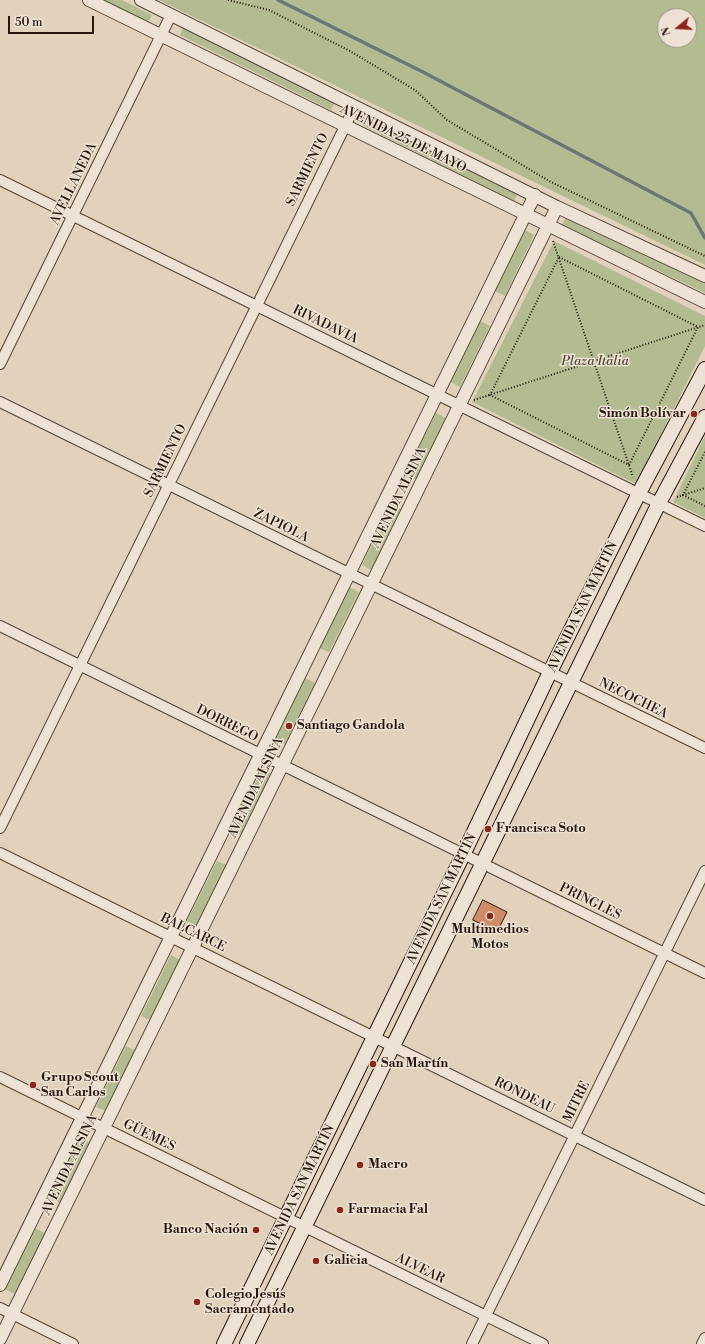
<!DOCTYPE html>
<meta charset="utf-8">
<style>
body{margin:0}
#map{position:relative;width:705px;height:1344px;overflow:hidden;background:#e3d2bb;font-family:"Libre Bodoni",serif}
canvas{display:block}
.north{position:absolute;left:657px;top:8px;width:40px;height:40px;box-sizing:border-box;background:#ede2d3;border:1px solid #9e9184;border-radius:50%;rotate:252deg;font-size:11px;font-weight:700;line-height:16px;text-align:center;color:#27170d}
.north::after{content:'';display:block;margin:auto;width:14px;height:18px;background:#8f2418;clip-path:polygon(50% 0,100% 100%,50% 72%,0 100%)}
.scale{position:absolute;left:8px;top:16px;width:86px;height:18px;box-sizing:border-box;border:2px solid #27170d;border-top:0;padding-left:5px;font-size:12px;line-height:14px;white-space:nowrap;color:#27170d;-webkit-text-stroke:3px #ede2d3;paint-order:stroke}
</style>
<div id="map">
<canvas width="705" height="1344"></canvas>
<div class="north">N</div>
<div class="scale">50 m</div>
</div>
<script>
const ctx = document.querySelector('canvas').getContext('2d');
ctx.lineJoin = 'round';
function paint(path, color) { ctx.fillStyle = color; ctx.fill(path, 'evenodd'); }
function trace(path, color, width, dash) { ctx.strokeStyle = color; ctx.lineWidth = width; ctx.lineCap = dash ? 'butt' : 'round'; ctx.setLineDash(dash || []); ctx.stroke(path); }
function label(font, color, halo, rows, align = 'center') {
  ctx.font = font + ' "Libre Bodoni",serif'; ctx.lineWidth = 3; ctx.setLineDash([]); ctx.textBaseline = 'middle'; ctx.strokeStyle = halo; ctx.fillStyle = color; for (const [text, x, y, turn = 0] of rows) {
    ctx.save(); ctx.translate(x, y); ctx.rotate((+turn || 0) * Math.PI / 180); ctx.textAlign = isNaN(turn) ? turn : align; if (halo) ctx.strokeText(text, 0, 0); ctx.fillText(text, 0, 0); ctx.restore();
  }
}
const green = new Path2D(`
 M102 0H122L152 15 148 23Z
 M159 0H705V265ZM665 16H689V40H665Z
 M183 27 335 102 331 110 180 35Z
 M366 118 518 193 514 201 362 125Z
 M566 217 705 283V293L562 225Z
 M525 230 534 235 505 296 495 291Z
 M554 241 705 316V346L636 484 472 402Z
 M480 321 490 326 460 387 450 382Z
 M436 413 446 418 416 479 406 474Z
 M705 436V518L673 502Z
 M391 504 401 509 371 570 362 565Z
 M349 587 359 592 329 652 319 648Z
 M305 678 315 683 285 744 275 739Z
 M262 769 271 774 242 835 232 830Z
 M217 861 227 865 197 926 187 921Z
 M171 955 180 960 150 1020 141 1016Z
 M126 1046 136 1051 106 1111 96 1107Z
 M80 1137 89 1142 60 1203 50 1198Z
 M35 1228 45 1233 15 1294 5 1289Z`);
const stream = new Path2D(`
 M278 0 421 71 691 213 705 238`);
const building = new Path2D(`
 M483 900 507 912 497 932 473 920Z`);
const path = new Path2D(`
 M228 0 269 10 350 51 415 90 447 120 549 181 705 256
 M553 241 633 477
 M559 257 698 327 629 465 490 395Z
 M474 400 705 325
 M705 452 683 495 705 506
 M677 497 705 488`);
const minor = new Path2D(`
 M0 180 705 526
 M0 364 171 15
 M0 402 705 748
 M0 626 705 973
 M0 828 355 106
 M0 853 705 1200
 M0 1077 543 1344
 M0 1308 73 1344
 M472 1344 705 871
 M702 1344 705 1338`);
const tertiary = new Path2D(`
 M89 0 705 302
 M141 0 557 207 705 276
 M0 1285 535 195
 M0 1339 557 207`);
const secondary = new Path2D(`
 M224 1344 463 855 550 672 639 493 705 369
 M247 1344 659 503 705 417`);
const markers = [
 [694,414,4,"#8f2418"],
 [289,726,4,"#8f2418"],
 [488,829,4,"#8f2418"],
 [490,916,4,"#8f2418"],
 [373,1064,4,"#8f2418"],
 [33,1085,4,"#8f2418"],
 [360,1165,4,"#8f2418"],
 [340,1210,4,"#8f2418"],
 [256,1230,4,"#8f2418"],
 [316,1261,4,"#8f2418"],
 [197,1302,4,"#8f2418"]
];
const streetNames = [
 ["AVENIDA 25 DE MAYO",403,139,26],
 ["SARMIENTO",308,170,-64],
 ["AVELLANEDA",74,184,-64],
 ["RIVADAVIA",325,325,26],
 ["SARMIENTO",166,461,-64],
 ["AVENIDA ALSINA",399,498,-64],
 ["ZAPIOLA",281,526,26],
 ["AVENIDA SAN MARTÍN",583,607,-64],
 ["NECOCHEA",633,699,26],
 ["DORREGO",227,724,26],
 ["AVENIDA ALSINA",256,788,-64],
 ["AVENIDA SAN MARTÍN",442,899,-64],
 ["PRINGLES",590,902,26],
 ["BALCARCE",193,933,26],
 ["RONDEAU",524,1096,26],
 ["MITRE",577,1102,-64],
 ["GÜEMES",149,1136,26],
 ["AVENIDA ALSINA",70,1165,-64],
 ["AVENIDA SAN MARTÍN",300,1190,-64],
 ["ALVEAR",420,1269,26]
];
const parkNames = [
 ["Plaza Italia",595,362]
];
const poiNames = [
 ["Simón Bolívar",686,414,"right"],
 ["Santiago Gandola",297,726],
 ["Francisca Soto",496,829],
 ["Multimedios",490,930,"center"],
 ["Motos",490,945,"center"],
 ["San Martín",381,1064],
 ["Grupo Scout",41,1078],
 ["San Carlos",41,1093],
 ["Macro",368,1165],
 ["Farmacia Fal",348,1210],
 ["Banco Nación",248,1230,"right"],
 ["Galicia",324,1261],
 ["Colegio Jesús",205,1295],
 ["Sacramentado",205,1310]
];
paint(green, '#b3bc91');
trace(stream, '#6c7675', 3.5);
paint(building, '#cf8c67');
trace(building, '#27170d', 1);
trace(minor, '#564638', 12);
trace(tertiary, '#564638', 14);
trace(secondary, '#27170d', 16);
trace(path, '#27170d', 2, [1, 2]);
trace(minor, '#ede2d3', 10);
trace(tertiary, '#ede2d3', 12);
trace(secondary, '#ede2d3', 14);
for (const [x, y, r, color] of markers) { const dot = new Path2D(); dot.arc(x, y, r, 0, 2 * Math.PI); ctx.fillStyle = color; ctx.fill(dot); trace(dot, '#ede2d3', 1.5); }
label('13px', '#27170d', '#ede2d3', streetNames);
label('italic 13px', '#514935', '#ede2d3', parkNames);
label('bold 13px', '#27170d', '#ede2d3', poiNames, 'left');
</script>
